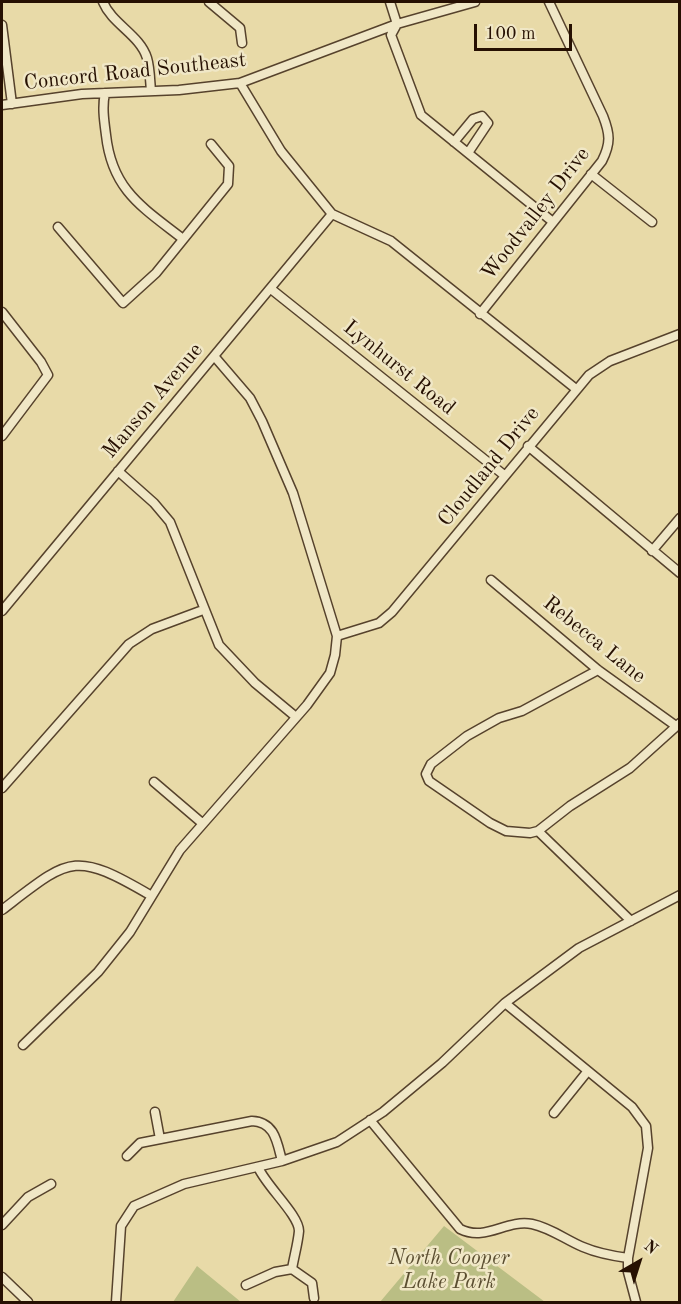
<!DOCTYPE html>
<style>
body{margin:0}
#map{position:relative;width:681px;height:1304px;overflow:hidden;background:#e8daa8;font-family:"Old Standard TT",serif}
canvas{display:block}
.frame{position:absolute;inset:0;border:3px solid #261002;pointer-events:none}
.north{position:absolute;left:609px;top:1232px;width:60px;height:60px;-webkit-text-stroke:4px #f0e7c6;paint-order:stroke;rotate:39deg;font-size:16px;font-weight:700;line-height:24px;text-align:center;color:#261002}
.north::after{content:'';display:block;margin:auto;width:21px;height:27px;background:#261002;clip-path:polygon(50% 0,100% 100%,50% 72%,0 100%)}
.scale{position:absolute;left:474px;top:24px;width:98px;height:27px;box-sizing:border-box;border:3px solid #261002;border-top:0;padding-left:8px;font-size:18px;line-height:21px;white-space:nowrap;color:#261002;-webkit-text-stroke:4px #f0e7c6;paint-order:stroke}
</style>
<div id="map">
<canvas width="681" height="1304"></canvas>
<div class="frame"></div>
<div class="north">N</div>
<div class="scale">100 m</div>
</div>
<script>
const ctx = document.querySelector('canvas').getContext('2d');
ctx.lineJoin = 'round';
function paint(path, color) { ctx.fillStyle = color; ctx.fill(path, 'evenodd'); }
function trace(path, color, width, dash) { ctx.strokeStyle = color; ctx.lineWidth = width; ctx.lineCap = dash ? 'butt' : 'round'; ctx.setLineDash(dash || []); ctx.stroke(path); }
function label(font, color, halo, rows, align = 'center') {
  ctx.font = font + ' "Old Standard TT",serif'; ctx.lineWidth = 5; ctx.setLineDash([]); ctx.textBaseline = 'middle'; ctx.strokeStyle = halo; ctx.fillStyle = color; for (const [text, x, y, turn = 0] of rows) {
    ctx.save(); ctx.translate(x, y); ctx.rotate((+turn || 0) * Math.PI / 180); ctx.textAlign = isNaN(turn) ? turn : align; if (halo) ctx.strokeText(text, 0, 0); ctx.fillText(text, 0, 0); ctx.restore();
  }
}
const green = new Path2D(`
 M444 1226 545 1302H380Z
 M197 1266 241 1302H173Z`);
const minor = new Path2D(`
 M103 2C112 24 140 35 147 58 150 68 150 81 151 91
 M209 2 240 28 242 43
 M390 2 397 24 391 35 421 115 553 222
 M2 25 12 104
 M240 83 281 151 332 214 391 241 576 389
 M105 93C102 107 104 120 106 135 112 190 142 207 183 239
 M2 105 82 94 179 90 240 83 397 24 475 2
 M454 142 473 119 482 116 488 123 468 153
 M591 174 652 222
 M58 227 123 303 156 273 228 184 229 166 211 144
 M271 289 504 475
 M2 312 41 362 48 375 2 436
 M480 314 602 161C611 143 610 134 603 116L549 2
 M528 446 680 573
 M118 471 154 503 170 522 219 645 255 683 296 717
 M652 551 680 518
 M491 580 598 670 676 726
 M2 611 332 214
 M337 636 379 623 392 612 589 375 610 361 680 334
 M598 670 522 711 499 718 467 736 431 764 426 774 429 781 490 823 506 831 530 833 538 831 570 806 630 768 680 723
 M154 782 202 823
 M2 788 129 644 152 629 203 610
 M538 831 631 921
 M2 910C70 858 73 850 150 895
 M505 1003 632 1107 646 1126 648 1148 628 1258V1272L636 1302
 M23 1045 98 972 130 932 180 850 307 705 330 673 335 655 337 636 293 493 262 421 250 398 214 356
 M155 1112 160 1139
 M554 1113 587 1072
 M370 1120 460 1229C486 1242 506 1219 532 1224 551 1228 566 1240 583 1247 597 1253 613 1256 628 1258
 M127 1156 140 1143 252 1121C275 1122 277 1142 282 1161
 M2 1225 28 1197 51 1184
 M292 1269 312 1283 314 1298
 M2 1277 28 1302
 M246 1285 275 1272 292 1269C294 1257 298 1243 299 1231 299 1215 266 1186 258 1167
 M116 1302 121 1226 134 1206 184 1184 282 1161 337 1142 383 1112 442 1063 505 1003 579 948 680 895`);
const streetNames = [
 ["Concord Road Southeast",135,72,-6],
 ["Woodvalley Drive",536,214,-52],
 ["Lynhurst Road",399,368,39],
 ["Manson Avenue",153,401,-50],
 ["Cloudland Drive",489,467,-51],
 ["Rebecca Lane",594,640,39]
];
const parkNames = [
 ["North Cooper",449,1258],
 ["Lake Park",449,1282]
];
paint(green, '#babe84');
trace(minor, '#56422c', 11);
trace(minor, '#f0e7c6', 8);
label('21px', '#261002', '#f0e7c6', streetNames);
label('italic 21px', '#5a4d30', '#f0e7c6', parkNames);
</script>
